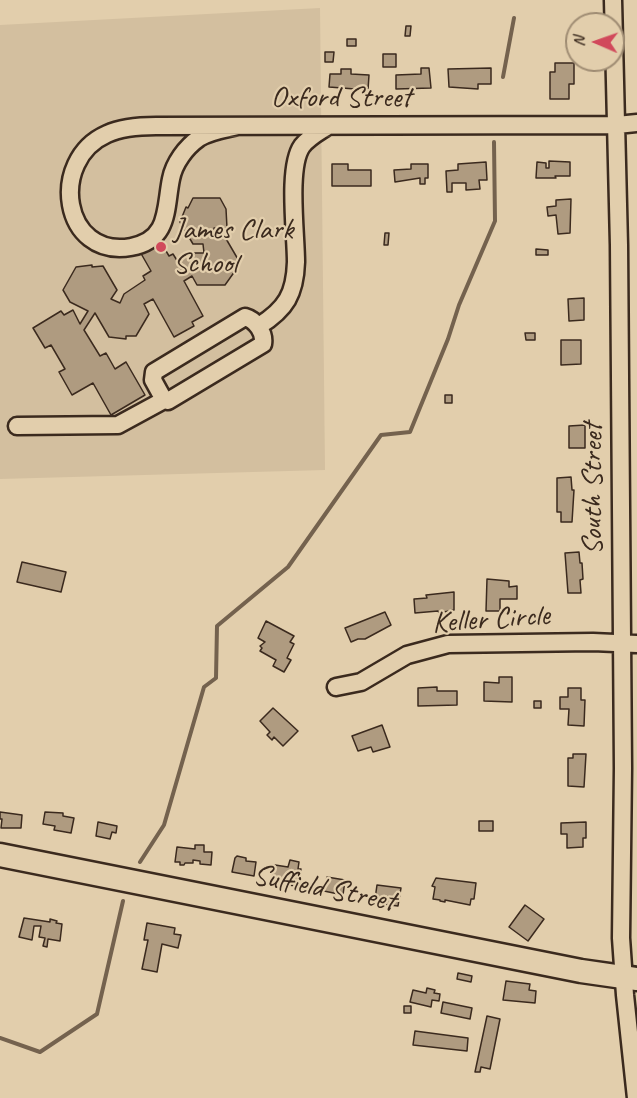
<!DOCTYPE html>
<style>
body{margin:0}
#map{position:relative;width:637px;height:1098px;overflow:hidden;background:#e2ceac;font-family:Caveat,sans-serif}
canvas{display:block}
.north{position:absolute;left:565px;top:12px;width:60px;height:60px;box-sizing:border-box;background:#e2ceac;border:2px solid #9f8c73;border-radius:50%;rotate:272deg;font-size:16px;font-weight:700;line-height:24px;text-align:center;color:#3b2a1e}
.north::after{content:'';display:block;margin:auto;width:21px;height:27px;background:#d1495b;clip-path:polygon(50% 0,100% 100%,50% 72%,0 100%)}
</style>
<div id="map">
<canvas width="637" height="1098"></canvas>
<div class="north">N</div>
</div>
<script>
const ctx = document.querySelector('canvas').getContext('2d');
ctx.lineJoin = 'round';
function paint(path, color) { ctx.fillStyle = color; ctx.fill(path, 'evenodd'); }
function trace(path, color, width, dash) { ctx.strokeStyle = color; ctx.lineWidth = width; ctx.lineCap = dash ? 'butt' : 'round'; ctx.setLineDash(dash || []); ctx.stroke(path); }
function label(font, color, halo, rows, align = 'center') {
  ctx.font = font + ' Caveat,sans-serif'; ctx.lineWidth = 4.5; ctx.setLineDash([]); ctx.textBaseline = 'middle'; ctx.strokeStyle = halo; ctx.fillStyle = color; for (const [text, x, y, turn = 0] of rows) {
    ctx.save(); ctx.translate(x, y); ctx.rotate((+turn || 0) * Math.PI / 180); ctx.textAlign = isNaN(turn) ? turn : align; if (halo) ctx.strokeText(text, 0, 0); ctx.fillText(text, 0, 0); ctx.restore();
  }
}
const built = new Path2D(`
 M320 8 325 470 0 479V25Z`);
const stream = new Path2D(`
 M503 77 514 18
 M140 862 164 825 204 687 216 678 217 626 288 567 381 435 410 432 448 339 459 305 495 221 494 142
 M0 1038 40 1052 97 1014 123 901`);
const building = new Path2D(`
 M406 26H411L410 36H405Z
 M347 39H356V46H347Z
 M325 52H334L333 62H325Z
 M383 54H396V67H383Z
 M555 63H574V84H569V99H550V72H555Z
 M421 68H429L431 88 396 89V75L421 74Z
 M491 68V84H478V89L449 87 448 69Z
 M341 69H351V74L369 75 368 90 329 87 330 74H341Z
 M549 161 570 162V176H555L556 178H536L537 162 546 163V168H549Z
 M486 162 487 180H479L480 189 466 190V183H452V192H447L446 171 458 170V164Z
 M332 164H348V170H371V186H332Z
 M411 164H428V178H425V184H420V178L395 182 394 170 411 169Z
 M193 198H220L226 209 227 228H214V238L225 237 239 261 234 270 235 271 225 285H197L192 276 184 281 203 316 192 322 194 326 174 337 153 299 144 304 149 314 136 336H126V339L109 337 95 313 84 330 100 356 106 353 115 369 126 362 145 395 111 415 93 383 72 395 59 372 65 369 51 345 45 348 33 328 61 311 64 315 73 310 80 324 88 311 70 302 63 290 76 267 92 265V267L103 266 117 290 111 299 120 303 124 294 145 280 143 276 151 271 139 250 159 239 169 256 173 254 178 262 190 253H204L203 244H193L180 222 186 207 188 208Z
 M571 199 570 233 558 234 556 215 548 216 547 207 556 206V200Z
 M385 233H389L388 245H384Z
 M536 249 548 250V255H536Z
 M584 298V320L569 321 568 299Z
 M525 333H535V340H526Z
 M561 340H581V364L561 365Z
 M445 395H452V403H445Z
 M585 425V448H569V426Z
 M571 477 572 490H574L572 522H561V512H557V478Z
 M579 552 580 563H582L583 579 580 580 581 593H568L565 553Z
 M22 562 66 572 61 592 17 582Z
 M487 579 509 581V587L517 586V599H500V611H486Z
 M454 592V610L439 613 438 611 415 613 414 599 427 598 426 595Z
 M385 612 391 625 365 639H358L351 642 345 628Z
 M266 621 294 636 290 642 294 644 287 658 291 660 284 672 273 666 276 660 260 651 262 648 260 646 265 642 258 638Z
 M499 677H512V702L484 701V682L499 683Z
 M437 687V691H457V705L418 706V688Z
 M568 688H581V700H585L584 726 568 725 569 709H560V697H568Z
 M534 701H541V708H534Z
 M273 708 298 731 283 746 274 737 272 740 267 735 270 732 260 721Z
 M382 725 390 747 373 752 371 747 358 751 352 736Z
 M573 754H586L584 787 568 786V758H573Z
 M0 812 22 815 21 828H1L2 819H0Z
 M45 812 63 813V816L74 818 71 833 54 830 55 826 43 824Z
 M479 821H493V831H479Z
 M98 822 117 826 116 833 112 832 110 839 96 836Z
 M586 822V838H583V847L567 848V834H561V823Z
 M195 845H204V852H212L211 865 200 864V861L193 860V863H185L184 865H180V862H175L177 847 195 849Z
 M237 856 246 858V861L256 862 254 876 232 872 235 858Z
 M290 860 299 862 298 869H301L296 886 281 884V881L272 879 275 865 288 867Z
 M327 877 345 880 343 895 324 891Z
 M436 878 476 883 474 899H471L470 905 445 900V902L440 901V900L433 899 435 887 432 886Z
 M377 885 401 888 398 906 382 904 383 901 375 899Z
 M525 905 544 919 528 941 509 927Z
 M24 918 50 922V919L57 921 56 923 62 924 60 941 48 939 47 947 43 946 45 938 39 937 41 926H34L32 940 19 937Z
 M147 923 175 928 174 934 181 935 178 948 162 944 157 972 142 969 148 940H144Z
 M458 973 472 976 471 982 457 979Z
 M506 981 530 984 529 990 536 991 535 1003 503 1000Z
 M427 988 435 990 434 993 440 994 439 1001 432 1000 431 1007 410 1002 413 990 426 993Z
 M443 1002 472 1008 470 1019 441 1013Z
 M404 1006H411V1013H404Z
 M487 1016 500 1019 490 1069 481 1067 480 1072H475Z
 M415 1031 468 1038 467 1051 413 1045Z`);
const minor = new Path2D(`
 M613 0 619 245 623 768 621 938 625 995 636 1098
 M238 126C225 129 210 131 199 138 186 147 174 163 171 179 165 208 170 240 131 247 62 259 48 160 107 134 122 127 140 126 156 126L617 125 637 123
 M245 317C256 320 265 333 263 344L168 401 164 400 153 380 154 372Z
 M259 326C286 309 295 294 296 262 296 234 287 167 302 146 309 137 319 132 328 126
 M17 426 118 425 164 400
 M336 687 361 682 407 655 448 644 593 642 637 644`);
const major = new Path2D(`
 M0 855 581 971 637 979`);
const markers = [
 [161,247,6,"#d1495b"]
];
const streetNames = [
 ["Oxford Street",341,98],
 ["South Street",593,489,-90],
 ["Keller Circle",491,620,-4],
 ["Suffield Street",324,889,11]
];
const poiNames = [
 ["James Clark",173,230],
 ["School",173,264]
];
paint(built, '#d3bf9f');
trace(stream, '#74624e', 4);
paint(building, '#af9b80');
trace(building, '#3b2a1e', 1.5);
trace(minor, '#3b2a1e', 21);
trace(major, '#3b2a1e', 27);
trace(minor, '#e2ceac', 16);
trace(major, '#e2ceac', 22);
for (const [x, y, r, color] of markers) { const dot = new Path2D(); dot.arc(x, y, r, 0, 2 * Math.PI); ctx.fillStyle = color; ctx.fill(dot); trace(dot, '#e2ceac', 2); }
label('30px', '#3b2a1e', '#e2ceac', streetNames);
label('30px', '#3b2a1e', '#e2ceac', poiNames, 'left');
</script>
